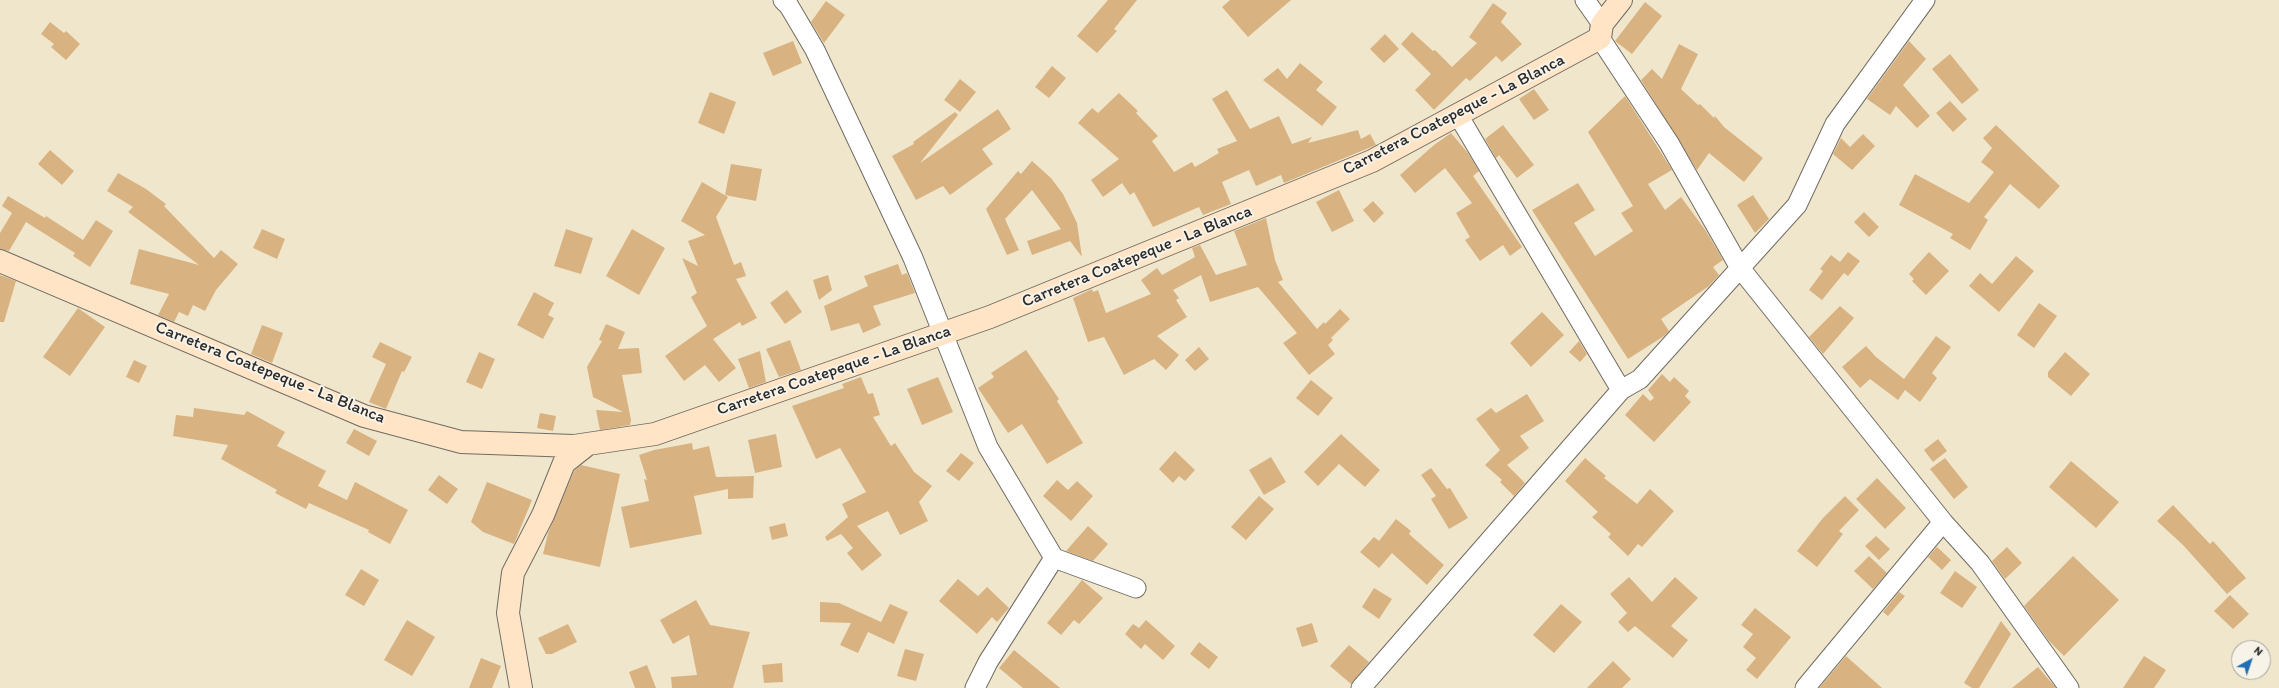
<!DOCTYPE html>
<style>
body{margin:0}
#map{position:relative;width:2279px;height:688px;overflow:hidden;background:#f0e6cc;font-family:Itim,sans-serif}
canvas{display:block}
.north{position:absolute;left:2231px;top:640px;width:40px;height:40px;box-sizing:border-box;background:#f7f3e8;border:1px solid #a5a39c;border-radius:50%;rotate:40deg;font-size:11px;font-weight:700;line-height:16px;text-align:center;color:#2b2b2b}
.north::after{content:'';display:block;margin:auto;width:14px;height:18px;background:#1f6fb2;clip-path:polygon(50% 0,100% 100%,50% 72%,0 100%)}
</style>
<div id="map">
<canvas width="2279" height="688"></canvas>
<div class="north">N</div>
</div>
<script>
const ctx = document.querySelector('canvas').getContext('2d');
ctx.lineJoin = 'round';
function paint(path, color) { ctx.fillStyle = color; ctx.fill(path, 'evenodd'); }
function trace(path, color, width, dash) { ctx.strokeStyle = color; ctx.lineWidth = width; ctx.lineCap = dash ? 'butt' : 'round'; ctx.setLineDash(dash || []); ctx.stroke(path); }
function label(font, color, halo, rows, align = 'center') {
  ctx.font = font + ' Itim,sans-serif'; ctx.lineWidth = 4; ctx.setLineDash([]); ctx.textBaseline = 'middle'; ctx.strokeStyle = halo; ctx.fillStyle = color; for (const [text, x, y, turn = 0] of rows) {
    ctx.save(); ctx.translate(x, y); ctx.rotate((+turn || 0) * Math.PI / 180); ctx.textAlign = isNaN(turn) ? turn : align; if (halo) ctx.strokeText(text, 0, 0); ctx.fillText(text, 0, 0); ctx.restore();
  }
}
const building = new Path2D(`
 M1108 0H1137L1114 29 1117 31 1097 53 1077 36Z
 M1230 0H1291L1248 37 1222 7Z
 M826 1 845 15 824 43 811 22Z
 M1645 2 1662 16 1632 54 1615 41Z
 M1493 3 1507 13 1501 22 1522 44 1502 62 1496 56 1470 81 1466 78 1434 110 1415 90 1431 74 1401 44 1412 32 1433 51 1435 50 1452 67 1477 43 1469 37Z
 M50 22 64 33 66 31 80 44 66 60 51 47 54 44 41 34Z
 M1385 34 1399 49 1384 63 1370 49Z
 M793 41 802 63 773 76 763 53Z
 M1909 41 1926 59 1903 85 1930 116 1917 128 1896 106 1890 115 1867 99Z
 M1679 44 1698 54 1681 89 1698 105 1700 104 1714 118 1715 116 1724 127 1763 158 1744 182 1709 153 1697 170 1641 80 1652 69 1662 79Z
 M1950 54 1979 90 1962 104 1932 69Z
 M1300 63 1323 82 1316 90 1337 107 1322 126 1263 80 1278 68 1287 79Z
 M1052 66 1066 78 1049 98 1035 87Z
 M960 79 976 92 960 112 944 100Z
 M1534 89 1549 110 1534 120 1519 99Z
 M1227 90 1250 129 1279 116 1292 144 1312 137 1308 143 1358 130 1361 139 1370 134 1376 145 1284 183 1281 175 1256 186 1249 170 1222 182 1231 204 1203 215 1199 207 1153 227 1134 192 1130 195 1122 183 1103 197 1091 180 1119 159 1078 123 1092 108 1098 113 1119 93 1138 111 1136 113 1158 136 1152 141 1174 172 1192 162 1195 167 1219 153 1217 149 1237 141 1212 99Z
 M710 92 736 102 724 134 698 123Z
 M1625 96 1672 170 1648 184 1665 210 1681 197 1706 231 1723 260 1713 267 1719 275 1709 286 1661 319 1669 331 1664 336 1628 359 1532 210 1578 183 1595 210 1574 223 1595 256 1633 231 1621 213 1633 206 1588 132Z
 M1950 101 1967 119 1953 132 1936 113Z
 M998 109 1011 129 982 149 993 164 950 195 943 186 916 200 892 156 914 144 913 142 955 112 958 115 920 163Z
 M1503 125 1534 165 1517 178 1499 155 1496 158 1485 139Z
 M1996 125 2060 186 2039 209 2010 184 1984 217 1988 220 1970 250 1950 238 1953 234 1899 205 1915 174 1969 203 1994 172 1981 162 1992 148 1983 138Z
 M1451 133 1468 153 1479 171 1473 176 1522 247 1510 256 1503 245 1480 261 1465 240 1470 237 1456 213 1472 203 1445 168 1415 193 1400 175 1434 145Z
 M1863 134 1875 146 1852 170 1833 154 1841 138 1850 147Z
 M50 150 74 171 62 185 38 164Z
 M1032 161 1051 178 1063 194 1077 223 1082 257 1070 241 1032 255 1027 241 1061 229 1032 190 1005 219 1019 250 1007 255 986 209 1018 171 1021 174Z
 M731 164 762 169 756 201 725 195Z
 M118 173 146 189 166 204 164 206 214 258 221 250 238 264 216 290 205 311 193 305 188 316 179 312 174 322 158 315 169 294 130 284 139 249 199 265 128 212 133 207 107 191Z
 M702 182 728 197 716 217 734 265 741 262 746 276 736 279 757 318 742 326 740 322 713 339 736 368 719 382 705 365 684 381 665 356 707 326 691 297 697 293 682 258 698 266 688 241 705 235 681 221Z
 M1339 190 1354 221 1332 232 1316 202Z
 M1753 195 1769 219 1755 233 1737 205Z
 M8 196 45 218 46 216 83 240 96 220 113 231 90 267 73 256 75 253 26 222 9 251 0 249V233L12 213 2 206Z
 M1373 201 1384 213 1374 223 1363 210Z
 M1864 212 1879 227 1869 237 1854 222Z
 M1266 218 1275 260 1283 280 1278 282 1317 329 1324 322 1325 324 1340 309 1350 319 1331 338 1333 340 1328 345 1335 354 1309 375 1283 343 1297 333 1258 287 1210 302 1201 275 1173 290 1179 298 1176 300 1187 317 1157 336 1179 355 1166 370 1154 359 1124 375 1104 337 1088 342 1073 298 1092 289 1093 292 1098 290 1106 313 1151 294 1141 280 1157 268 1162 275 1195 257 1192 248 1200 245 1216 275 1247 265 1234 231Z
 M262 229 285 239 277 259 253 248Z
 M566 229 593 238 581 274 554 266Z
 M632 229 665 248 639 295 606 276Z
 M1848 252 1860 261 1848 276 1844 273 1822 300 1809 290 1823 271 1820 269 1831 255 1840 262Z
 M1929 252 1949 271 1926 295 1912 281 1914 279 1909 274Z
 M2016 256 2034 271 1999 312 1969 286 1980 273 1992 284Z
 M898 264 902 275 907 273 915 293 873 306 881 325 863 333 859 323 831 331 824 306 868 286 864 276Z
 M0 275 16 281 4 322H0Z
 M828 275 832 290 819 300 813 280Z
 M787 290 802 312 785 324 770 303Z
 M534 292 554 303 548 315 554 318 543 339 517 325Z
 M2039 303 2057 316 2034 348 2017 335Z
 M1840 306 1854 318 1823 354 1809 337Z
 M78 308 105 327 70 376 43 357Z
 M1542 312 1564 335 1531 367 1510 343Z
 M606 324 625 332 618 349 639 348 642 373 622 375 631 420 630 425 600 430 596 410 623 412 593 397 587 367 602 341 599 340Z
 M262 325 283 333 272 363 251 354Z
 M1936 336 1951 347 1932 373 1937 378 1920 402 1905 390 1898 400 1870 379 1860 388 1842 367 1866 346 1876 357 1904 379Z
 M790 340 801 370 779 377 766 349Z
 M1579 341 1587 354 1580 362 1569 352Z
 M380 342 412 357 404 372 402 371 386 409 369 402 386 364 372 357Z
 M1199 347 1209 359 1195 371 1185 360Z
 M1026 350 1059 399 1057 401 1083 443 1047 464 1022 424 1008 433 978 388 994 377 991 373Z
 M760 351 766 382 749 388 738 359Z
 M479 352 495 359 482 389 466 382Z
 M2065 352 2090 374 2071 396 2048 377V372Z
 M134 360 147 366 139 383 126 377Z
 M1662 374 1670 382 1674 377 1689 391 1685 396 1691 402 1654 442 1625 415 1643 394 1650 401 1654 398 1648 390Z
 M861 377 868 394 873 393 880 415 873 417 891 446 895 443 914 472 932 486 919 502 928 521 900 535 888 511 857 526 882 555 862 571 847 553 853 548 841 534 827 541 825 537 848 517 842 504 866 492 840 448 816 459 792 406 844 388 842 384Z
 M938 377 953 412 922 425 907 389Z
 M1311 380 1333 398 1318 416 1296 398Z
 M1527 394 1544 421 1520 436 1529 448 1507 465 1525 483 1514 496 1500 482 1502 480 1485 465 1500 450 1476 419 1491 408 1496 413Z
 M194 408 244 415 247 411 285 432 277 446 326 471 318 486 347 500 355 482 408 510 390 544 368 532 369 530 309 503 306 509 275 493 277 490 221 459 228 445 173 436 176 415 193 417Z
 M540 413 556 416 553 431 537 428Z
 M354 429 377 441 369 456 346 443Z
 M776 434 782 467 755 473 748 440Z
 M1341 434 1380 470 1365 487 1339 464 1318 486 1304 472Z
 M1938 439 1947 451 1933 462 1924 450Z
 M692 443 693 450 709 446 716 477 754 476 753 498 728 499V489L694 496 702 534 630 548 621 507 649 501 644 479 647 480 639 455 654 450Z
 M1175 451 1195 470 1185 481 1179 476 1173 483 1159 469Z
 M961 453 974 463 959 481 946 471Z
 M1271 457 1286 482 1264 495 1249 470Z
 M1585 458 1606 476 1604 478 1637 504 1650 489 1674 511 1642 547 1638 544 1628 556 1608 537 1611 534 1592 517 1598 512 1565 481Z
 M1945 458 1968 487 1954 499 1930 469Z
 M2071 461 2119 502 2096 528 2049 487Z
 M581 465 620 474 600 567 543 554 548 533 574 471Z
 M1431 468 1447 489 1450 488 1468 518 1449 529 1431 499 1436 496 1421 475Z
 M439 475 458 489 447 504 428 490Z
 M1877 478 1906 508 1885 529 1856 499Z
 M1057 480 1068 490 1077 481 1093 496 1071 521 1043 496Z
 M487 482 532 500 514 544 483 532 471 522Z
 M1259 496 1274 509 1246 540 1231 527Z
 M1845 496 1859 510 1839 531 1843 534 1817 567 1797 551 1823 518Z
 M2173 505 2210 544 2213 541 2246 578 2227 594 2183 545 2157 521Z
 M1396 519 1411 531 1409 534 1444 565 1427 585 1392 553 1379 568 1360 552 1374 537 1379 541Z
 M785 523 788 536 772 540 769 527Z
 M1088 526 1108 544 1093 561 1066 551Z
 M1876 536 1890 549 1879 560 1865 546Z
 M1937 547 1951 560 1942 570 1928 557Z
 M2007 547 2022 563 2005 579 1992 561Z
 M1869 556 1887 573 1873 589 1854 571Z
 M2073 556 2119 600 2064 656 2049 641 2024 606Z
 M361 569 379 580 364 606 345 595Z
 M1955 571 1977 587 1962 608 1940 593Z
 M1629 577 1652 602 1675 577 1698 598 1671 626 1688 640 1673 658 1635 626 1628 632 1618 622 1627 613 1610 594Z
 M958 579 978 596 987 587 1009 608 997 622 992 617 977 634 939 601Z
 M1082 580 1103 598 1079 624 1074 620 1061 635 1047 623Z
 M1374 588 1392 599 1379 619 1362 607Z
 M1899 592 1905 596 1888 616 1883 612Z
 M2230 595 2249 614 2233 629 2214 611Z
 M696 600 710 625 750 632 733 688H672L671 677 697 675 689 635 673 644 660 620Z
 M820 602 839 603 881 622 890 604 908 612 894 644 868 632 858 653 840 645 851 623 820 622Z
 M1561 604 1582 622 1554 653 1533 635Z
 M1755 608 1791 637 1757 679 1746 670 1756 658 1743 647 1753 634 1741 625Z
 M407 620 435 637 412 676 384 660Z
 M1146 620 1175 646 1163 660 1145 644 1141 649 1125 634 1133 624 1139 628Z
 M2001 621 2011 634 1979 688H1972L1964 683Z
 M1312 623 1318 642 1302 647 1296 628Z
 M568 624 577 642 552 654H546L538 638Z
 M1199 642 1218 657 1209 669 1190 654Z
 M1349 645 1369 662 1351 684 1330 666Z
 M905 649 924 654 916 681 897 676Z
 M1014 650 1060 688H1023L999 668Z
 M1846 656 1882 688H1819Z
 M2144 656 2166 670 2154 688H2123Z
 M481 658 501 666 492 688H469Z
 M1613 661 1631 679 1622 688H1587Z
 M782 663 783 682 764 683 762 665Z
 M647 665 656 688H635L629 672Z
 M2038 667 2056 688H2012Z`);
const street = new Path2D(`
 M783 0 789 6 815 50 913 258 988 447 1054 558 1136 588
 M1585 0 1602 24
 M1600 38 1669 143 1740 268 1943 522 1980 563 2069 688
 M1458 115 1621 390
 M975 688 988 662 1054 558
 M1361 688 1621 390 1640 379 1797 205 1835 124 1925 0
 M1805 688 1943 522`);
const secondary = new Path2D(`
 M0 261 364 416 461 442 574 446 655 434 990 317 1372 161 1600 38 1602 24 1621 0
 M521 688 508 613 513 573 543 515 564 463 588 444`);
const streetNames = [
 ["Carretera Coatepeque - La Blanca",1454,115,-27],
 ["Carretera Coatepeque - La Blanca",1137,257,-22],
 ["Carretera Coatepeque - La Blanca",834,371,-19],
 ["Carretera Coatepeque - La Blanca",270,373,22]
];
paint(building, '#d8b381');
trace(street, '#706c63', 21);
trace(secondary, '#706c63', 24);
trace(street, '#fff', 19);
trace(secondary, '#ffe4c6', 22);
label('17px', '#2b2b2b', '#f7f3e8', streetNames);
</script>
